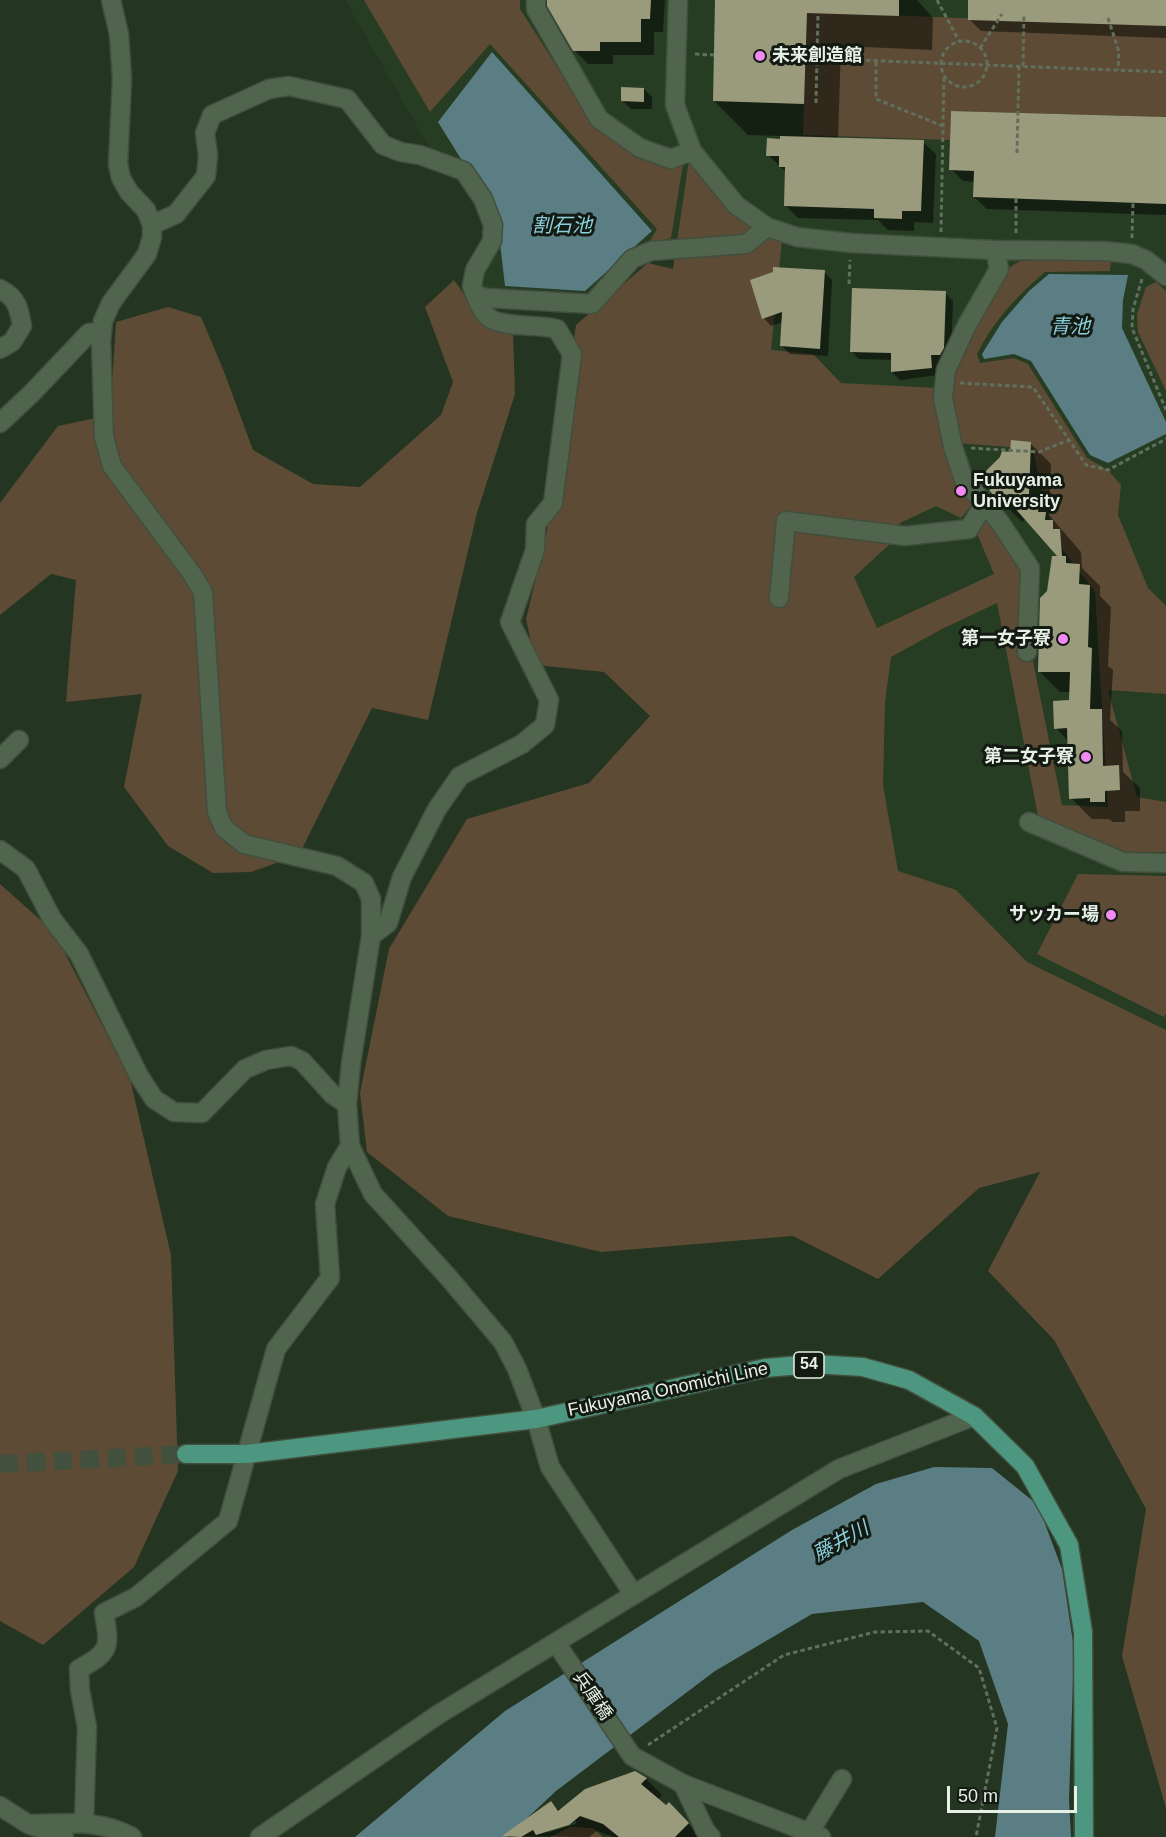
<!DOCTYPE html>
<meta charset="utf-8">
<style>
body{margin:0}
#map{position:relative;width:1166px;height:1837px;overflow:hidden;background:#243521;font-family:Helvetica,sans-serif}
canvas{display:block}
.scale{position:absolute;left:947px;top:1786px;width:130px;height:27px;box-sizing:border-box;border:3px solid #e6f0e4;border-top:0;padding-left:8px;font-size:18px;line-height:21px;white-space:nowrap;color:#e6f0e4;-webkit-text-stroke:4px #131a12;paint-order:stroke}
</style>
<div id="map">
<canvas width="1166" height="1837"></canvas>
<div class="scale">50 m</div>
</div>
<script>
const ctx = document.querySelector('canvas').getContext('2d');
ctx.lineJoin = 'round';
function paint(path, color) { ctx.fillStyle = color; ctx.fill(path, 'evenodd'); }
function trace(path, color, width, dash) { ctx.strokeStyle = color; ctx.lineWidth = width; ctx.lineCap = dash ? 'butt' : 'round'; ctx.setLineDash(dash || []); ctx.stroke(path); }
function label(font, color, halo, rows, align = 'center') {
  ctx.font = font + ' Helvetica,"Noto Sans JP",sans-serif'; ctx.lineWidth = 6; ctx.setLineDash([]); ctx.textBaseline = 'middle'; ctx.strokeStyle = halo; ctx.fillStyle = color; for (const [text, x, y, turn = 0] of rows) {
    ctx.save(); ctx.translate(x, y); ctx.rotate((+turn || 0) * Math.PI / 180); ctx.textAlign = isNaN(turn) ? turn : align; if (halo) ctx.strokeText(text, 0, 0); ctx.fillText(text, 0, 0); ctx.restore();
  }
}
const built = new Path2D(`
 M345 0H1166V1052L894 892 734 245 642 255 592 304 475 295 493 225 472 184 437 161Z`);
const green = new Path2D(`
 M364 0H520V9L592 121 669 165 683 164 671 238 648 244 657 229 490 44 430 112Z
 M807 12 1166 26V117L951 111 950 140 803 135Z
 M689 160 782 240 771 350 813 354 841 383 937 388 975 501 961 518 936 506 900 523 891 543 854 577 877 628 994 574 976 531 987 513 1025 569 1019 592 1062 805 1108 807 1095 592 1057 542 1041 489 1033 449 957 443 949 377 1007 269 1020 261H1111L1110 271 1045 272C1017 296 993 321 977 354L980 363 1014 358 1028 364 1087 458 1108 470 1121 485 1118 515 1148 588 1166 606V694L1108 690 1137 797 1166 802V852H1124L1038 816 997 603 942 629 891 657 885 702 883 785 898 871 956 890 1027 962 1166 1030V1808L1122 1656 1146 1509 1054 1340 988 1271 1040 1172 979 1188 878 1279 793 1236 601 1252 448 1216 367 1152 360 1093 389 949 467 819 589 783 650 716 604 672 536 665 526 619 546 537 576 325 648 263 673 269Z
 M454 280 485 324 513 333 515 394 477 513 428 720 372 708 299 855 251 872 213 873 168 846 124 787 142 694 66 702 76 580 51 574 0 615V503L58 426 110 415 116 322 168 307 201 317 223 369 253 450 313 484 360 487 441 415 453 382 425 307Z
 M1156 282 1166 291V391L1138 332 1137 314 1146 287Z
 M1078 874 1166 876V1014L1164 1017 1037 954Z
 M0 884 54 932 130 1079 171 1255 178 1471 134 1567 43 1645 0 1621Z
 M570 1827 593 1828 603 1837H550Z`);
const water = new Path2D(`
 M492 52 652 231 585 291 505 286 497 217 438 122Z
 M1049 274 1128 275 1123 300 1122 328 1166 422V434L1108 463 1090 455 1031 361 1014 354 984 359 982 354 1002 322 1029 291Z
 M934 1467 992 1468 1038 1505 1062 1569 1074 1649 1069 1800 1071 1837H995L1008 1724 979 1641 923 1602 812 1614 715 1671 556 1791 507 1837H355L505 1711 792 1530 876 1484Z`);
const shadow = new Path2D(`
 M548 0H665L663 32H654V55H613V64H588L574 50Z
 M717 0H917L933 18 932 50 841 46 838 139 923 142 936 154 933 223 914 222V231L888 230 878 220 798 218 785 205 786 172 768 155 781 141V136L748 135 714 101Z
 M970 0H1166V38L981 31 969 19Z
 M644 89 652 97V109H631L623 101Z
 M1166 119V215L987 209 974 197 975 182 963 181 951 169Z
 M824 272 832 280 828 356 790 354 782 346 783 322 771 326 764 318Z
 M945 293 953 301 951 357 948 363 938 362 939 375 900 380 892 372V360L859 359 851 351Z
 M1030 443 1051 464 1049 515 1081 552 1082 568 1100 586V596L1111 607 1108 666 1113 670 1110 720 1122 731 1123 772 1140 788V811H1125V822H1113L1109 819H1092L1071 798 1069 742 1056 728 1071 702V692H1060L1039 671 1049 592 1061 558 1026 519 1022 522 991 491 995 488 1011 453Z
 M646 1779 662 1795 658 1800 685 1820 701 1837H614L597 1831 589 1837 504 1836 551 1803 560 1812ZM576 1821V1824L546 1833 551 1829Z`);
const building = new Path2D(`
 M547 0H651L650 19H641V42H600V51H573L547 6Z
 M715 0H899V16L807 13 804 104 713 101Z
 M968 0H1166V26L968 20Z
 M621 87 644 88V102L621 101Z
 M951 111 1166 117V204L973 197 974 171 949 170Z
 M780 136 924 140 921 211H902V219L874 218V209L784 206 785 167H779V156H766L767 138 780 139Z
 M773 267 825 270 820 349 780 346 782 312 762 319 750 280 773 272Z
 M852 288 946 291 944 348 940 355H931L932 368 891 372V353L850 352Z
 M1011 440 1031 442 1029 495H1032V504H1039L1038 512H1046L1045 520H1053V529H1060L1062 556H1066V563L1080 564 1079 584 1090 585 1088 647 1092 648 1090 709H1102L1103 766 1119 765 1120 790 1105 791V802H1090V798L1069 799 1067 728 1054 729 1053 701 1069 700 1070 672H1038L1040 598 1047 591 1052 556H1057L1006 498 999 502 989 490 993 488 983 474 1000 457 1002 451 1010 452Z
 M635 1771 647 1778 641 1784 666 1805 669 1802 689 1823 675 1837H619L603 1824 580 1816 569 1825 536 1835 533 1830 521 1837 502 1836 551 1801 558 1811 585 1789Z`);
const majorTunnel = new Path2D(`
 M0 1464 186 1454`);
const path = new Path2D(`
 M937 0 959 41
 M1108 18 1119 52 1118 70
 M941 64a23 23 0 1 1 46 0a23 23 0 1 1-46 0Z
 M980 48 1002 14
 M695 54 714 55
 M806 58 1166 72
 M876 62V99L943 126
 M1023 66 1024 15
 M816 103 818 13
 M1017 153 1019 66
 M941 232 944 75
 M1016 233V198
 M1132 238 1133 202
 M1142 279 1133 309 1132 328 1166 410
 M849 284 850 260
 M960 383 1033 387 1086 465 1108 470 1166 439
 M971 448 1039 452 1069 440
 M648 1745 784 1655 875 1632 928 1631 979 1668 997 1728 976 1837`);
const minor = new Path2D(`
 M111 0 119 34 122 79 118 164 121 178 129 192 146 210 152 225V237L147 254 111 303 103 321 101 341 104 437 112 466 192 574 203 592 217 812 224 828 244 844 337 866 364 883 371 899V936L351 1063 347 1104 350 1146 373 1194 449 1278 503 1342 517 1369 536 1419 550 1467 634 1595
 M536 0V9L599 119 640 148 671 159 692 151
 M678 0 675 105 692 151 736 205 767 227 797 237 851 243 995 250 1105 251 1132 254 1146 260 1166 276
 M152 225 176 214 206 176 208 155 205 133 212 115 269 89 289 86 347 99 383 145 401 152 420 155 464 171 483 199 493 225 492 241 475 270 472 286 475 295 487 298 592 304 632 259 651 251 746 244 767 227
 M995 250 999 269 967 325 946 370 943 398 953 447 964 480 999 521 1030 568 1027 652
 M0 289C17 298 19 308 22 326L12 342 0 349
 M0 423 31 394 89 333 102 332
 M779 598 786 521 905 536 969 529 984 504
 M0 759 19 740
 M1029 822 1123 862 1166 863
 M0 850 26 869 52 919 79 954 139 1076 154 1099 174 1112 202 1113 245 1069 266 1060 291 1056 302 1061 333 1095 347 1104
 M371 936 388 923 402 877 437 809 460 776 522 744 545 725 549 700 510 622 535 550 536 524 553 503 572 354 557 329C540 324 498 328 487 316 482 311 478 302 475 295
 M556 1643 632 1756 683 1784 821 1837
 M683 1784 705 1830 711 1837
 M0 1806 28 1824 64 1837
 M84 1822 87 1727 80 1690 79 1669C111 1652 110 1647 104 1613L136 1597 228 1521 276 1349 330 1278 325 1204 337 1167 350 1146
 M28 1824C66 1824 97 1818 132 1837
 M809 1833 842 1779
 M260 1837 439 1714 839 1469 974 1416`);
const major = new Path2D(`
 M186 1454H247L536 1419 765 1368 813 1364 863 1367 909 1380 974 1416 1025 1466 1069 1545 1083 1632 1084 1837`);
const markers = [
 [760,56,6,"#f28af3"],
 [961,491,6,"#f28af3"],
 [1063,639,6,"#f28af3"],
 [1086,757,6,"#f28af3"],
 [1111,915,6,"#f28af3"]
];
const shields = [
 [809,1365,30]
];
const shieldNames = [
 ["54",809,1365]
];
const poiNames = [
 ["未来創造館",772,56,"left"],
 ["Fukuyama",973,481,"left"],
 ["University",973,502,"left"],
 ["第一女子寮",1051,639],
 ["第二女子寮",1074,757],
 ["サッカー場",1099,915]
];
const streetNames = [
 ["Fukuyama Onomichi Line",668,1390,-12],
 ["兵庫橋",592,1696,56]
];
const waterNames = [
 ["割石池",562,226],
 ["青池",1070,327],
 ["藤井川",841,1542,-29]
];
paint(built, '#273d23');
paint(green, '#5d4b35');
paint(water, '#5a7e84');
paint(shadow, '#0007');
paint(building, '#9a9a7d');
trace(majorTunnel, '#41513e', 18, [18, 9]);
trace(minor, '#414f3e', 21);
trace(major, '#414f3e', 21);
trace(path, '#616f5e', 3, [4.5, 3]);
trace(minor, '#51644e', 18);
trace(major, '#4d967f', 18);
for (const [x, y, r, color] of markers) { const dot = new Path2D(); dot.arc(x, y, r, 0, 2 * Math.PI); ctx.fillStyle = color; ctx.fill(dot); trace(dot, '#131a12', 2); }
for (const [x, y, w] of shields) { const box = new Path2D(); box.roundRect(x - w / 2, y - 13, w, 26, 4.5); ctx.fillStyle = '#131a12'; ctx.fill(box); trace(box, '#e6f0e4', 1.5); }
label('bold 16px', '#e6f0e4', null, shieldNames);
label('bold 18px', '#e6f0e4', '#131a12', poiNames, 'right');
label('18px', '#e6f0e4', '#131a12', streetNames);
label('italic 20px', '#8acfdc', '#131a12', waterNames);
</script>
